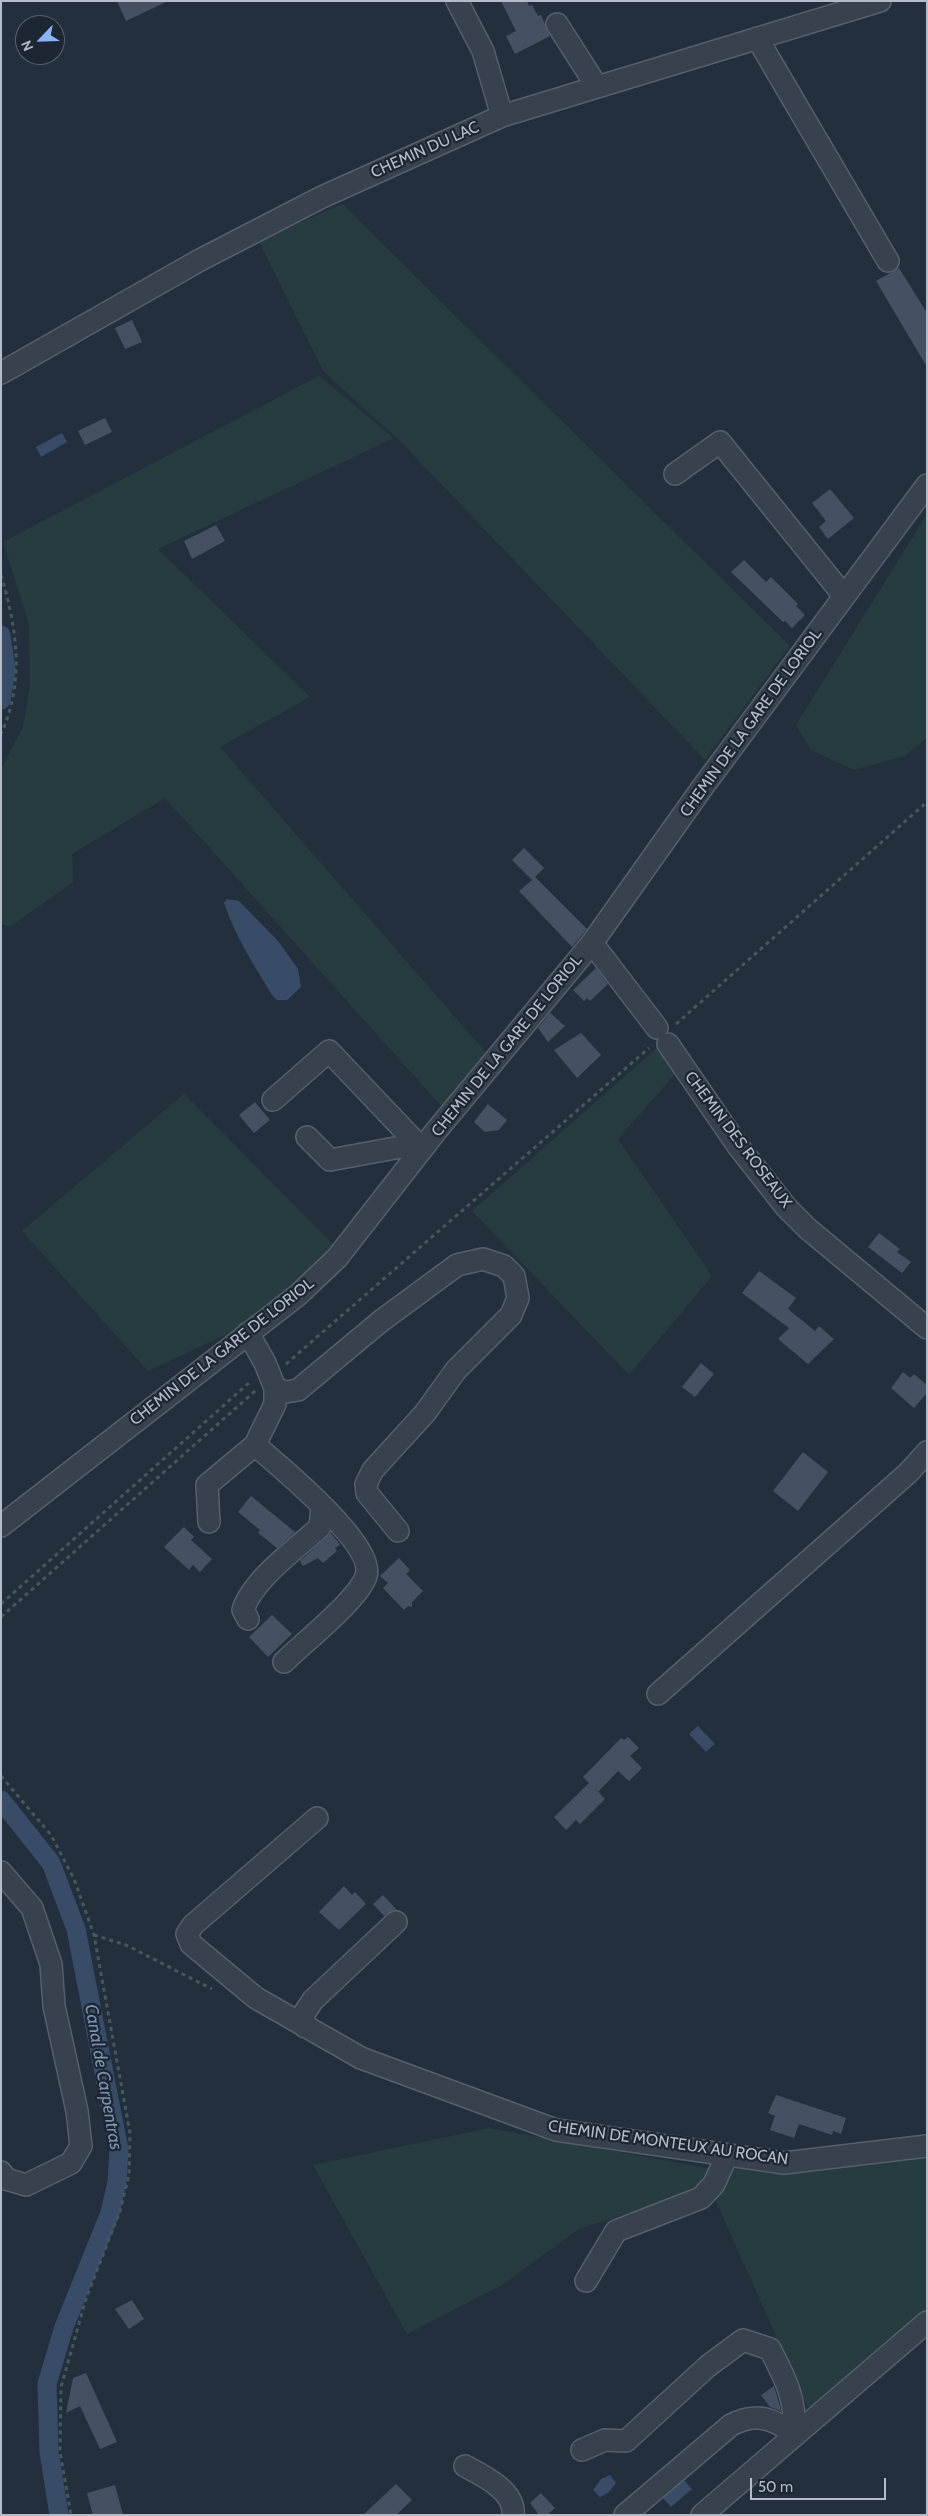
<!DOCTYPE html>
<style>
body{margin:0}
#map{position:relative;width:928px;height:2516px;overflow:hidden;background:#242f3e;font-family:Cabin,sans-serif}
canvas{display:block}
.frame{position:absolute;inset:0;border:2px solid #b4bcc9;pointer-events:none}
.north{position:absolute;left:15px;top:15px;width:50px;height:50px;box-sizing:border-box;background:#1d2633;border:1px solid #59626f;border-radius:50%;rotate:246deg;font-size:14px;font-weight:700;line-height:20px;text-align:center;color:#b4bcc9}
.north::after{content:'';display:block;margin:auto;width:18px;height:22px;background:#8ab4f8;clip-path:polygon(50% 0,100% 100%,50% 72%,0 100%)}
.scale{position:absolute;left:750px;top:2478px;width:136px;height:22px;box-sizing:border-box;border:2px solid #b4bcc9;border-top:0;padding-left:6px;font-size:15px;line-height:18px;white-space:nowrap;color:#b4bcc9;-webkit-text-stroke:4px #1d2633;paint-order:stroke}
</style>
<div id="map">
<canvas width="928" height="2516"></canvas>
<div class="frame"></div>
<div class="north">N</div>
<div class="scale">50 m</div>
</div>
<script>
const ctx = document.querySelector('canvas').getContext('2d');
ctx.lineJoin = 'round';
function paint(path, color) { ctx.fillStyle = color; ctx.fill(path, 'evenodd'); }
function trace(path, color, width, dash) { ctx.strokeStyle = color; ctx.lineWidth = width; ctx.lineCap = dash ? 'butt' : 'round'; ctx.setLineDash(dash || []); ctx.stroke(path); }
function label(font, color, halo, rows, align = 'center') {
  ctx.font = font + ' Cabin,sans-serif'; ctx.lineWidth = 4.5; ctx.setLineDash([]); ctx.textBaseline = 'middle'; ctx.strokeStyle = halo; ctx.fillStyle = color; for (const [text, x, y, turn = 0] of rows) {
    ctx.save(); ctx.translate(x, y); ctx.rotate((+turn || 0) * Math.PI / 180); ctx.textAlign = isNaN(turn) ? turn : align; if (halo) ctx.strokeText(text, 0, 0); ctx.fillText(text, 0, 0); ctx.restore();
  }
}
const green = new Path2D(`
 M342 204 790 646 705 760 400 441 323 371 259 241Z
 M319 376 394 438 158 549 310 697 220 747 488 1055 442 1107 165 798 72 854 73 882 10 927 1 924V769L23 727 30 686 29 624 3 542Z
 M927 514V738L905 756 854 770 811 750 796 725Z
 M659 1046 676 1073 618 1139 712 1276 629 1375 472 1211Z
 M184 1094 333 1244 311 1273 251 1323 148 1371 22 1231Z
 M489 2128 712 2169 697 2191 579 2229 502 2285 407 2334 313 2165Z
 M927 2157V2308L810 2412 714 2197 728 2168 785 2175 895 2159Z`);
const water = new Path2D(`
 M62 433 67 442 41 457 36 447Z
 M227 899 239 901 278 941 298 969 301 987 287 1000H277L272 995C252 962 237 939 224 903Z
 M698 1726 715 1744 706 1752 689 1734Z
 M610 2475 616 2483 608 2493 600 2497 593 2490 601 2479Z
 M683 2479 692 2489 671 2507 662 2497Z`);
const canal = new Path2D(`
 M1 635 6 670 1 700
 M1 1800 51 1863 76 1929 119 2150 117 2182 110 2213 64 2327 47 2384 49 2452 59 2515`);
const building = new Path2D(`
 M117 1H168L126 21Z
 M501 1H527L529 6 532 5 538 16 541 15 550 36 515 54 506 36 516 31Z
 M899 268 927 313V367L876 281Z
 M132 320 142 342 125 349 115 328Z
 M105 418 112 432 85 445 78 431Z
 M830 489 854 518 828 539 819 527 826 521 812 503Z
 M216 525 225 541 192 559 184 541Z
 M744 560 766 582 771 577 798 604 796 606 805 615 792 628 785 621 783 622 731 572Z
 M524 848 544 868 535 877 587 929 572 947 519 891 532 880 512 860Z
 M596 968 608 984 590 1001 587 998 584 1001 573 990Z
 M550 1013 565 1026 548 1042 538 1028Z
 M581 1033 601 1055 577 1078 554 1050Z
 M255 1102 270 1120 254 1133 239 1115Z
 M488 1104 507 1120 499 1130 485 1132 474 1122Z
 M879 1233 900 1249 897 1252 911 1262 902 1273 868 1247Z
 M759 1271 796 1298 788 1309 815 1331 819 1326 834 1339 808 1364 778 1339 789 1328 742 1293Z
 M701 1363 714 1374 695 1397 682 1387Z
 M903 1372 910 1378 914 1374 927 1385V1393L914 1408 891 1388Z
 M803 1452 828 1472 798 1511 773 1491Z
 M251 1496 295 1532 277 1548 258 1533 260 1530 238 1512Z
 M184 1527 194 1537 191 1540 212 1559 200 1572 193 1565 189 1570 164 1547Z
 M331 1533 340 1545 335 1548 337 1551 323 1563 318 1558 303 1566 300 1561Z
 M399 1558 410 1570 406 1574 423 1591 412 1602V1607L408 1606 404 1610 383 1588 388 1583 380 1576Z
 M272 1615 292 1634 268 1657 249 1637Z
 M628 1737 639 1748 630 1756 642 1768 629 1781 618 1771 598 1792 593 1786 605 1799 580 1824 576 1820 566 1830 554 1817 589 1783 583 1777 621 1738 624 1740Z
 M344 1886 352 1895 355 1892 366 1904 339 1930 319 1912Z
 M383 1895 397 1910H393L384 1916 373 1904Z
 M776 2095 846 2118 841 2134 833 2131 832 2135 799 2124 794 2138 770 2130 775 2116 768 2113Z
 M132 2300 144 2319 129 2329 115 2309Z
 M86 2373 117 2442 100 2449 80 2406 66 2413 73 2378Z
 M774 2386 779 2403 781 2411 770 2407 761 2395Z
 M396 2484 412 2500 396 2515H363Z
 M115 2485 123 2515H93L87 2493Z
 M541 2493 555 2508 547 2515H539L530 2503Z`);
const path = new Path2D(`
 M1 575C17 629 25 681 1 734
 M676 1024 927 802
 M286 1364 649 1048
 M1 1604 251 1381
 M1 1617 255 1391
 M1 1776 51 1835 74 1879 94 1935 130 2133 129 2175 120 2211 86 2299 61 2387 60 2452 71 2515
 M94 1935 126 1945 212 1989`);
const minor = new Path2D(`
 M457 1 483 51 502 116
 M557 24 596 85
 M757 38 888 261
 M1 373 200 260 322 197 502 116 880 1
 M675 474 720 442 844 596
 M592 943 657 1028
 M668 1044 738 1146 786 1207 808 1229 927 1328
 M273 1100 329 1051 422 1149
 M307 1137 330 1160 417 1144
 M248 1333 265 1363 275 1388 286 1392 298 1390 381 1321 457 1265 483 1259 504 1266 514 1276 518 1298 511 1315 456 1370 425 1413 373 1470 366 1484 367 1493 398 1531
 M255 1445C279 1466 376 1545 366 1576 359 1599 303 1643 284 1662
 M209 1522 207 1485 255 1445 275 1404V1388
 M1 1526 298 1295 337 1258 436 1131 592 943 702 788 927 485
 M248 1619 243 1610C253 1579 296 1549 320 1527L322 1507
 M658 1694 908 1473 927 1452
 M317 1818 193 1925 187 1934 191 1944 256 1998 361 2058 556 2130 784 2163 927 2146
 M1 1872 32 1908 51 1964 54 2006 77 2111 81 2146 71 2163 26 2185 6 2179 1 2172
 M305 2027 303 2015 313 2000 396 1922
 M586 2281 616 2231 701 2198 714 2184 727 2155
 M582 2450 605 2440 626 2441 708 2366 743 2340 770 2349C787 2382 795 2397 795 2435
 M465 2466C482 2475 516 2491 513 2515
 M625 2515 731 2425C756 2412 774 2418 795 2435
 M702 2515 927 2322`);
const streetNames = [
 ["CHEMIN DU LAC",425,150,-24],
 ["CHEMIN DE LA GARE DE LORIOL",751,723,-54],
 ["CHEMIN DE LA GARE DE LORIOL",507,1046,-51],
 ["CHEMIN DES ROSEAUX",738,1140,53],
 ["CHEMIN DE LA GARE DE LORIOL",222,1352,-38],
 ["CHEMIN DE MONTEUX AU ROCAN",668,2143,8]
];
const waterNames = [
 ["Canal de Carpentras",103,2077,80]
];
paint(green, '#263c3f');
paint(water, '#394c67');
trace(canal, '#394c67', 19);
paint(building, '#455162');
trace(minor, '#565f6c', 24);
trace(path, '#44595c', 3, [4, 4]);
trace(minor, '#38414e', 21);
label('16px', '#b4bcc9', '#1d2633', streetNames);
label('italic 18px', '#7c92b1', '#1d2633', waterNames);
</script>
